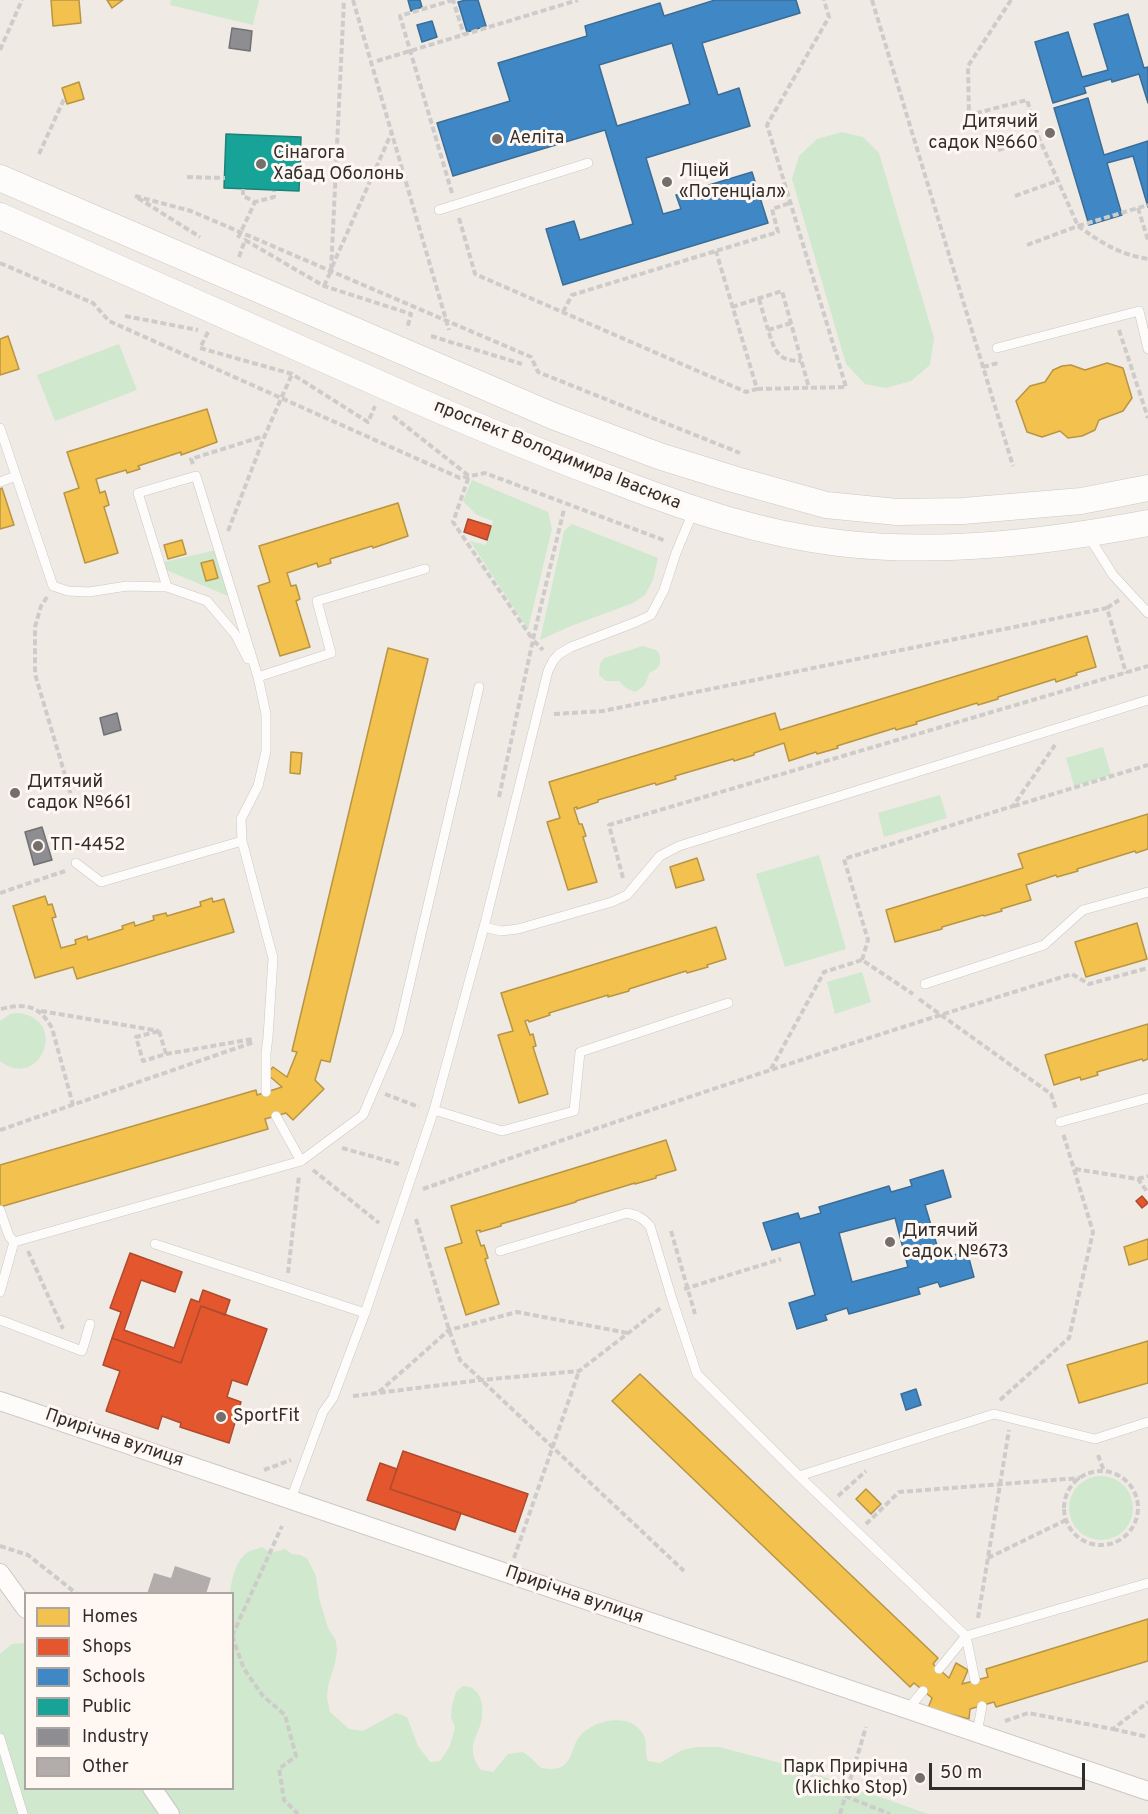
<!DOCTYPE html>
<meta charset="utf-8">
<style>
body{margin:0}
#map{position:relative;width:1148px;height:1814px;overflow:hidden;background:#f0eae5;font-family:Overpass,sans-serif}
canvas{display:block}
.legend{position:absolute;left:24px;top:1592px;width:210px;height:198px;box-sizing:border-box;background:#fef7f2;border:2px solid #aca6a2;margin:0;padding:8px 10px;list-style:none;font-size:18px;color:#312d2a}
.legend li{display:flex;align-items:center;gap:12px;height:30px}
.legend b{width:30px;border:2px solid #aca6a2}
.scale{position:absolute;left:929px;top:1763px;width:156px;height:27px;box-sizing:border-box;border:3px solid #312d2a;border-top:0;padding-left:8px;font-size:18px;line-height:21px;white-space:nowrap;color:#312d2a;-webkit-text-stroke:4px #fef7f2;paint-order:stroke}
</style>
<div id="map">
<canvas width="1148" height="1814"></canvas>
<ul class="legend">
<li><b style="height:16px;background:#f2c14e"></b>Homes</li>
<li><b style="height:16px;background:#e4572e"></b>Shops</li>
<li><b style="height:16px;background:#3f88c5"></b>Schools</li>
<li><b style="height:16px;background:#17a398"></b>Public</li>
<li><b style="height:16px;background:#8d8d92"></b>Industry</li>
<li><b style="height:16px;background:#b2adaa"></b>Other</li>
</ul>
<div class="scale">50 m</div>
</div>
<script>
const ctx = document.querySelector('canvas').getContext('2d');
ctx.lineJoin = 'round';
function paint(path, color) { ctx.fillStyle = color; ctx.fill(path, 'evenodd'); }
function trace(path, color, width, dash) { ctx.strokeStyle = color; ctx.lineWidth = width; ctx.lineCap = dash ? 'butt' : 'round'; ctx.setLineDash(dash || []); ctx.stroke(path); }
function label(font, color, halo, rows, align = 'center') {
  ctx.font = font + ' Overpass,sans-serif'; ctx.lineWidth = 6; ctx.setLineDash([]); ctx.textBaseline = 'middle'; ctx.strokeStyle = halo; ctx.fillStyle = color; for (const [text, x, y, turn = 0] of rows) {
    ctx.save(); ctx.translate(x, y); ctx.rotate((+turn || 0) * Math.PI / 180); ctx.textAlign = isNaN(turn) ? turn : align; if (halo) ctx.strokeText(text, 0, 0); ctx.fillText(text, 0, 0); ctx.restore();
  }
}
const green = new Path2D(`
 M171 0H259L253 25 170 5Z
 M842 132 863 137 879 153 934 338 930 365 911 381 886 388 865 384 846 364 792 179 799 156 817 139Z
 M119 344 137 390 55 421 37 375Z
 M472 480 548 512 552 529 528 629 470 541 486 545 493 521 477 515 463 501Z
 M572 524 658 558 653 580 645 595 633 603 571 626 540 640 564 531Z
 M216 550 228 596 166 570 164 562Z
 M643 646 658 651C663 662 660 669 649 673 647 683 644 687 635 692L626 688 619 681H606L599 675 600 664 604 658Z
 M1103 747 1111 775 1074 786 1066 758Z
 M940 795 947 818 884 837 878 813Z
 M819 855 846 949 785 967 756 874Z
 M862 972 871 1002 835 1014 827 982Z
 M18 1013C70 1019 40 1092 0 1061V1021L10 1014Z
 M1069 1508a32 32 0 1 1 64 0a32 32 0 1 1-64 0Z
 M262 1547C271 1554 275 1552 285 1549L292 1554 300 1555 307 1558 316 1576 319 1598 328 1628 336 1641 337 1651 335 1663 328 1686 327 1697 330 1712 349 1729 363 1731 396 1713 407 1717 418 1746 430 1762 440 1761 450 1746 455 1727 451 1717 452 1705 456 1692 463 1686C479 1686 484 1702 482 1717 481 1730 471 1740 473 1753 474 1760 477 1765 481 1770L493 1772 508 1754 523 1752 531 1758 541 1768C548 1769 557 1770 563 1766 573 1759 572 1746 579 1737 592 1720 630 1711 643 1734 648 1742 644 1752 648 1761L660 1763 682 1750 697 1747H719L796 1767 928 1814H0V1654L12 1644 25 1643 26 1788H232V1594L230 1593C232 1579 235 1561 248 1552 251 1550 258 1549 262 1547Z`);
const homes = new Path2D(`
 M51 0H79L81 23 53 26Z
 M107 0H123L112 8Z
 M79 82 84 99 67 104 62 88Z
 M8 336 19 369 0 375V339Z
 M1107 363 1123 368 1132 398 1123 411 1099 420 1095 430 1082 436 1068 438 1060 431 1042 437 1027 432 1016 401 1030 386 1045 382 1053 370 1062 366 1071 365 1085 370Z
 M207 409 217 442 181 455V452L138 466 140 469 127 473 126 470 96 479 100 493 105 491 109 505 104 507 118 553 85 563 64 493 79 488 67 452Z
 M2 488 14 525 0 529V489Z
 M398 503 408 536 373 548 372 546 330 559 331 563 318 567 317 563 287 573 291 586 296 585 300 599 296 601 310 647 280 656 258 586 270 582 259 546Z
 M182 540 186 554 168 559 164 545Z
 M213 560 218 578 206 581 201 563Z
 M1087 636 1096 667 1076 673 1077 675 1056 682 1055 679 998 697V699L978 705 977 703 916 722 917 724 896 730 895 728 837 746 838 748 817 754 816 752 789 761 784 743 754 753V755L734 761 733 759 675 776 676 779 656 785 655 783 598 800V802L577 809V807L574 808 579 824H582L586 836 583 837 597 882 568 890 547 822 560 818 549 782 775 713 780 730Z
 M388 648 428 659 330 1062 321 1060 315 1080 324 1089 293 1120 286 1113 276 1116 265 1119 268 1129 0 1207V1165L256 1090 257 1095 282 1087 267 1074 273 1067 287 1077 297 1052 292 1051Z
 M291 752 302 753 300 774 290 773Z
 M1148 814V849L1136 853 1135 851 1077 869 1078 871 1057 877 1056 875 1026 885 1031 900 1001 909 1002 911 984 916 983 915 942 927V929L895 942 886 910 1023 868 1018 854Z
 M697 858 704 880 676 888 670 867Z
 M45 896 48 905 52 904 56 917 52 918 61 948 76 944 75 940 87 936 88 940 123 929 122 926 134 922 135 926 154 920 153 916 166 913 167 916 201 906 200 902 212 898 213 902 224 899 234 932 77 979 73 967 35 978 13 906Z
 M1137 923 1147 959 1086 977 1075 942Z
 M716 927 726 959 707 965 708 967 687 973 686 971 629 989V991L608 997V995L549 1013 550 1015 529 1022 528 1020 525 1021 530 1035 533 1034 536 1046 533 1047 548 1094 519 1103 498 1035 513 1031 501 993Z
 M1148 1024V1059L1143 1061 1142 1059 1097 1072 1098 1075 1081 1080 1080 1077 1054 1085 1045 1055Z
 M666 1140 676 1170 656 1176V1178L635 1184V1183L576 1201V1202L501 1224V1226L480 1232V1230L476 1231 481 1246 484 1245 488 1258 485 1259 499 1304 466 1315 445 1248 462 1243 451 1206Z
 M1148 1239V1259L1129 1265 1124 1247Z
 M1148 1341V1383L1079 1403 1067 1365Z
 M640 1374 938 1658 933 1664 949 1678 956 1663 968 1670 962 1684 988 1677 986 1669 1148 1619V1661L996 1707 994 1702 970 1709 969 1719 928 1708 932 1698 914 1683 910 1687 612 1401Z
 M866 1489 881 1504 871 1514 856 1499Z`);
const shops = new Path2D(`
 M468 519 491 526 487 540 464 532Z
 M1142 1196 1148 1203 1142 1208 1136 1201Z
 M130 1253 182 1272 175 1292 141 1280 124 1330 174 1348 191 1299 199 1302 203 1290 230 1300 225 1315 201 1306 181 1363 112 1338 121 1312 110 1308Z
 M201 1306 267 1329 247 1385 232 1380 227 1397 241 1402 229 1443 180 1427 181 1423 162 1416 158 1429 106 1411 120 1371 103 1365 112 1338 181 1363Z
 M403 1451 528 1494 515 1532 390 1489Z
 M380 1463 397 1469 390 1489 461 1513 455 1530 367 1500Z`);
const schools = new Path2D(`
 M408 0H420L422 7 411 11Z
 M466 0H478L486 26 467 32 458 2Z
 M715 0H796L800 13 702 43 718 95 739 88 750 126 646 158 663 214 681 209 676 195 752 172 768 223 563 285 546 229 574 221 580 240 633 224 605 130 453 176 437 123 510 101 498 63 587 36 585 26 660 3 664 16ZM672 43 690 104 617 126 599 65Z
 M1128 14 1144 68 1148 67V103L1139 74 1112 82 1111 79 1084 87 1086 93 1053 103 1035 42 1068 32 1082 77 1108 70 1094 24Z
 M432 21 437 37 422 42 417 25Z
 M1088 98 1104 155 1148 141V207L1133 156 1107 163 1122 215 1089 225 1054 108Z
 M943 1170 951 1197 925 1205 941 1259 967 1251 974 1277 940 1287 938 1282 918 1288 920 1294 849 1314 847 1308 825 1315 827 1320 797 1329 789 1303 815 1295 800 1242 772 1250 763 1223 798 1213 800 1219 821 1213 819 1207 889 1186 891 1192 912 1186 910 1180ZM895 1218 908 1267 852 1282 839 1233Z
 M916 1389 921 1405 906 1410 901 1394Z`);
const public = new Path2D(`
 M226 134 301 137 299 191 224 188Z`);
const industry = new Path2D(`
 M232 28 252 31 250 51 229 48Z
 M117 713 121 730 104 735 100 718Z
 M42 827 52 860 34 865 25 832Z`);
const building = new Path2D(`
 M175 1566 211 1578 206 1594H147L154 1573 171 1578Z`);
const path = new Path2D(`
 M353 0 449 330
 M455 0H453L464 35
 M872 0 1013 466
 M1011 0 968 66 969 115 1027 100 1039 138 1078 226 1148 205
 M0 50 22 0
 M377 61 578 0
 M998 150 1039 138
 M39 154 65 97
 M187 177 225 178
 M243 189V196L255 202 274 197V191
 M452 193 400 16 453 0
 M135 196 191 211 531 357 538 372 740 453
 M1015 196 1057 181
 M138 198 200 237
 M1138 208 1148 240
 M459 218 475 274 746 392 757 389 716 251
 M238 238 255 202
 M1027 245 1078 226C1102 243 1118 254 1148 259
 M239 257 245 240 324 286 411 314 407 329
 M0 263 93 303 109 321 460 478 485 473 666 541
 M332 267 391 134
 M324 286 331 271 344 0
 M759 299 768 330
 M732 307 782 291 809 388
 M563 312 572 295 778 232 772 209 790 203
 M125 316 198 330
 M791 323 768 330C775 351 777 361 801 361
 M1119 330 1148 418
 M208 332 200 348 292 374 368 422 375 406
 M431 336 522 364
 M983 367 998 363
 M757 389 846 387 767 125 829 17 824 0
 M393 416 469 476 453 522 533 640
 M193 464 191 459 264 436
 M228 531 265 435 292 374
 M47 597 41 606 35 627V674L73 802
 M1107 608 1119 600
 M533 639 564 509
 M554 714 603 711 1107 608 1126 673
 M499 797 533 640 543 650
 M1014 806 1148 765
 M623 878 609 825 1148 666
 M0 893 65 871
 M862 960 868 940 844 859 1013 806 1055 745
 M919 999 1051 1094 1056 1109
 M1 1009C25 1003 39 1005 52 1028L73 1105
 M41 1011 159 1031
 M159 1031 166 1054 143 1061 136 1037Z
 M166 1054 253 1039
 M771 1069 824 972 862 960 913 994
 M385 1094 419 1107
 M0 1130 254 1042
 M342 1148 399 1164
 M1075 1169 1138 1179 1148 1193
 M313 1170 379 1223
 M1138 1179 1148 1176
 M423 1189C637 1113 854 1041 1072 974L1089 984 1148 968
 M416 1219 449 1330 460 1360 684 1571
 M671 1231 695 1314
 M28 1251 63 1329
 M288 1273 299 1176
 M684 1289 781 1259
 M379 1392 449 1330 517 1312 628 1333
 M353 1396 481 1380 579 1371 662 1307
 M1000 1400 1069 1338 1093 1232 1063 1133
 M1098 1455 1104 1471
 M264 1470 291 1460
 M1064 1508a37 37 0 1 1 74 0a37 37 0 1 1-74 0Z
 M838 1496 866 1471
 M866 1524 899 1492 1080 1478
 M0 1546 28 1555 77 1594
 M514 1558 579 1371
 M988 1558 1066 1520
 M978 1618 1009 1430
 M232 1636 244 1669 263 1696 285 1715 296 1756 279 1769 284 1800 298 1814
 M232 1636 282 1526
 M1005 1721 1028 1713 1113 1729 1148 1702
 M1113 1729 1148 1737
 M845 1796 890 1814
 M840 1814 866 1727`);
const lane = new Path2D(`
 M439 210 588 163
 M997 348 1139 311 1148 349
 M0 428 53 586 68 591 89 592 127 586 167 587 207 601 235 634 248 659
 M0 482 16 476
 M1089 537 1113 575 1148 613
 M167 587 138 493 196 476 258 677 266 714V751L258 786 241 819 242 841 273 958 268 1037 266 1053V1092
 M258 677 331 653 317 601 425 569
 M76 863 101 882 242 841
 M484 927 501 931 518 929 612 902 627 895 660 856 679 846 1148 700
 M925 984 1044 945 1083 910 1148 892
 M434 1110 502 1131 574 1111 580 1052 728 1003
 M276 1116 301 1161
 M1060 1122 1148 1098
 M0 1210 9 1236 14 1242
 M14 1242 301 1161 363 1115 398 1033 479 687
 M155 1244 365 1313
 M500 1251 627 1213C637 1215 643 1218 650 1226L672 1299 697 1374 799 1476 966 1636 975 1680
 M0 1292 14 1242
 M0 1320 82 1351 90 1324
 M799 1476 994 1414 1095 1439 1148 1422
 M291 1499 323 1412 333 1398 365 1313 434 1110 484 927 548 671 553 661 559 654 571 647 636 622 651 615 664 590 676 553 693 512
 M939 1669 966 1636 1148 1583
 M908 1709 923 1691
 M977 1733 982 1706
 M0 1738 23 1814`);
const street = new Path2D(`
 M0 1401 1148 1791
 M0 1573 26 1609
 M152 1788 170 1814`);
const secondary = new Path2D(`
 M0 178 553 416 659 456 733 479 826 505 897 512 963 511 1081 501 1148 488
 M0 216C136 276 272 335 407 396 476 426 546 455 616 481 689 509 761 534 839 543 941 555 1047 542 1148 523`);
const markers = [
 [1050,133,6,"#746f6b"],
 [497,139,6,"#746f6b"],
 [261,164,6,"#746f6b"],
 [667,182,6,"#746f6b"],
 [15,793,6,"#746f6b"],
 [38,846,6,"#746f6b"],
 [890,1242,6,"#746f6b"],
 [221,1417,6,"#746f6b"],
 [920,1778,6,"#746f6b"]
];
const poiNames = [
 ["Дитячий",1038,123,"right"],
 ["садок №660",1038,144,"right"],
 ["Аеліта",509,139],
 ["Сінагога",273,154],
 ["Хабад Оболонь",273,175],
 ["Ліцей",679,172],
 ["«Потенціал»",679,193],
 ["Дитячий",27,783],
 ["садок №661",27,804],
 ["ТП-4452",50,846],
 ["Дитячий",902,1232],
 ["садок №673",902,1253],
 ["SportFit",233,1417],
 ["Парк Прирічна",908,1768,"right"],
 ["(Klichko Stop)",908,1789,"right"]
];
const streetNames = [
 ["проспект Володимира Івасюка",557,456,22],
 ["Прирічна вулиця",114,1439,19],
 ["Прирічна вулиця",574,1596,19]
];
paint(green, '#cfe8ce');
paint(homes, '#f2c14e');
trace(homes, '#b89543', 1.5);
paint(shops, '#e4572e');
trace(shops, '#ae4a2d', 1.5);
paint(schools, '#3f88c5');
trace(schools, '#3b6d96', 1.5);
paint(public, '#17a398');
trace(public, '#1f8077', 1.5);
paint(industry, '#8d8d92');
trace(industry, '#717073', 1.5);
paint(building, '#b2adaa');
trace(lane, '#cbc7c3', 10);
trace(street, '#cbc7c3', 20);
trace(secondary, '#cbc7c3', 27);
trace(path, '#ceccca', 4, [6, 3]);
trace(lane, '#fdfcfb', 9);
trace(street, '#fdfcfb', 18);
trace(secondary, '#fdfcfb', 26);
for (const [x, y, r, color] of markers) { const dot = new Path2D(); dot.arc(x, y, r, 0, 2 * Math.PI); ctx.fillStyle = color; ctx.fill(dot); trace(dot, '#fef7f2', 2); }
label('18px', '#312d2a', '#fef7f2', poiNames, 'left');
label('18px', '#312d2a', '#fef7f2', streetNames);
</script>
